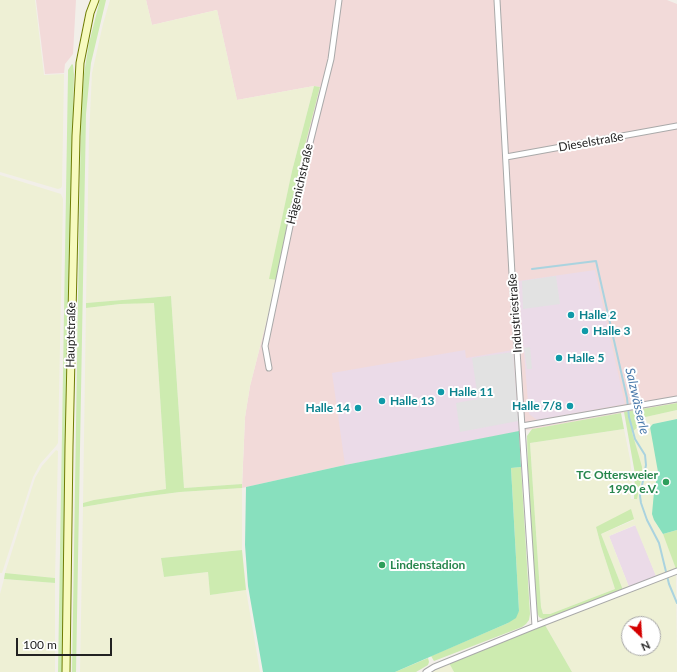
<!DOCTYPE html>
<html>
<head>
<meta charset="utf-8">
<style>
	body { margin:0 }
	#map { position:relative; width:677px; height:672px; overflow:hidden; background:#f2efe9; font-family:Lato,sans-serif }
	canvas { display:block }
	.north { position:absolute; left:621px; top:616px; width:40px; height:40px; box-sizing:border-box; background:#fff; border:1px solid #a7a7a7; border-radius:50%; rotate:155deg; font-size:11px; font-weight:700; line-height:16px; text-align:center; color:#222 }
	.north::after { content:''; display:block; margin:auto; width:14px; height:18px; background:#d40000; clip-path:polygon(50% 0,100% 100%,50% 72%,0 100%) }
	.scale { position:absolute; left:16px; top:638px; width:96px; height:18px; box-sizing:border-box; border:2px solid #222; border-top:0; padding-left:5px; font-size:12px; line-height:14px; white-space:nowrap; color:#222; -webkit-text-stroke:3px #fff; paint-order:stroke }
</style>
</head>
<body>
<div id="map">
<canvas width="677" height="672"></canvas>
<div class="north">N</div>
<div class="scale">100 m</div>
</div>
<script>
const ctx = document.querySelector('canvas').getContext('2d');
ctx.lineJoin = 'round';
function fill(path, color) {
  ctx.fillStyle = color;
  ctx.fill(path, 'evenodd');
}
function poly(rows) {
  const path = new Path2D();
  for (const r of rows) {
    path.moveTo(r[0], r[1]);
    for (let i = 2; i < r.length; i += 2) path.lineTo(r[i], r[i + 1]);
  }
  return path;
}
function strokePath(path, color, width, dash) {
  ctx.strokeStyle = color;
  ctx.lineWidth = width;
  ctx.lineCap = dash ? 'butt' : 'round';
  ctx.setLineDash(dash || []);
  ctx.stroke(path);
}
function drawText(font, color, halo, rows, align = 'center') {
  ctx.font = font + ' Lato,sans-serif';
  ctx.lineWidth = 4;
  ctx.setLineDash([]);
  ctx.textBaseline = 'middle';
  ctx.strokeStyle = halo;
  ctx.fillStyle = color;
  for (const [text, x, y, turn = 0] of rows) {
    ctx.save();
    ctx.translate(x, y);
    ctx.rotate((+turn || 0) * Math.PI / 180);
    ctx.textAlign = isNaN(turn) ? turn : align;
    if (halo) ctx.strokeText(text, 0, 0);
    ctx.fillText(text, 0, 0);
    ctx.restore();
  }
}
const commercial = poly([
	[36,0,76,0,73,54,65,64,64,73,45,74],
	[146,0,667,0,677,4,677,403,538,428,345,465,242,488,245,417,250,386,277,280,285,236,300,165,320,87,314,86,237,100,217,10,152,25]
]);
const industrial = poly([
	[595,270,625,404,537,420,529,414,518,281],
	[465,350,466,358,513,350,519,431,345,465,332,373],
	[636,525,656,576,629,587,609,536]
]);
const farmland = poly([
	[0,0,35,0,44,75,64,74,62,186,61,188,58,189,0,172],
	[110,0,146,0,152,25,217,10,237,100,314,86,292,171,270,279,277,280,250,386,245,417,242,484,184,488,171,296,86,303,89,136,92,73,103,24],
	[0,175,61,194,63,199,58,443,56,446,40,464,33,477,2,573,0,573],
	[154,302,166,489,131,494,83,503,86,308,120,304],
	[677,410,677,419,653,424,658,472,654,492,654,520,663,534,669,547,676,569,656,576,635,525,609,536,629,587,623,590,601,534,634,520,596,527,601,546,615,589,550,614,543,614,541,607,530,443,624,429,630,459,632,476,631,499,637,499,636,448,632,432,638,427,640,418],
	[56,450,58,451,55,578,5,573,35,478,42,466],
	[242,488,242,550,161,558,164,577,208,572,210,595,246,590,260,672,80,672,83,507,141,497,180,492],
	[676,574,677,672,572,672,545,625],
	[629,624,653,624,653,648,629,648],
	[4,579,55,583,55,672,0,672,0,594],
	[449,663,454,672,430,672]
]);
const grass = poly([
	[100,0,106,0,91,63,86,114,76,672,72,672,81,115,84,74,89,43],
	[72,64,73,65,74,74,66,442,63,672,58,672,68,74,68,70],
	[314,86,320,87,300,165,285,236,277,280,269,279,292,171],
	[171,296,184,488,242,484,242,488,180,492,141,497,83,507,83,503,94,500,166,489,154,303,120,304,86,308,86,303],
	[677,403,677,410,641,418,638,427,632,432,642,467,642,475,637,499,634,499,635,474,624,412],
	[621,413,624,429,530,443,541,607,543,614,550,614,615,589,601,546,596,527,631,509,634,519,601,534,623,590,555,616,543,619,539,617,536,610,528,471,527,436,532,429,538,428],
	[521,467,530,614,529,620,526,624,522,627,434,661,431,656,508,623,519,611,511,468],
	[677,530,677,569,676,569,663,534],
	[242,550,246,590,210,595,208,572,164,577,161,558],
	[5,573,55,578,55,583,4,579],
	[545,625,572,672,454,672,449,663],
	[428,658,429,662,428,665,416,672,395,672]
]);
const pitch = poly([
	[677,419,677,530,663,534,654,520,652,514,654,492,658,472,650,427,653,424],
	[519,431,521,467,511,468,519,611,516,618,508,623,395,672,263,672,248,586,245,545,246,487,345,465]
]);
const parking = poly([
	[556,276,560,304,523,309,522,281],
	[530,347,532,369,527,369,524,348],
	[513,352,518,421,460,432,456,403,478,399,472,358]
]);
const stream = poly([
	[532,269,596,261,627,398,629,417,635,439,645,455,646,465,640,496,641,503,647,520,659,543,669,584,677,603]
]);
const street = poly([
	[497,0,512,274,535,626],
	[506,157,677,126],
	[269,368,265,346,294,207,331,59,339,0],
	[522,426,677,399],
	[426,672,434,667,535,626,677,571]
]);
const secondary = poly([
	[66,672,69,446,76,136,80,63,90,13,95,0]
]);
const markers = [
	[571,315,4,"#0f9aa8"],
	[585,331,4,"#0f9aa8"],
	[559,358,4,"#0f9aa8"],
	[441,392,4,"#0f9aa8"],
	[382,401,4,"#0f9aa8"],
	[570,406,4,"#0f9aa8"],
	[358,408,4,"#0f9aa8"],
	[666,482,4,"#2e9e5b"],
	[382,565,4,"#2e9e5b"]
];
const streetNames = [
	["Dieselstraße",591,142,-10],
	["Hägenichstraße",300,184,-77],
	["Industriestraße",515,313,-94],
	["Hauptstraße",71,335,-89]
];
const cultureNames = [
	["Halle 2",579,315],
	["Halle 3",593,331],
	["Halle 5",567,358],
	["Halle 11",449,392],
	["Halle 13",390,401],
	["Halle 7/8",562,406,"right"],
	["Halle 14",350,408,"right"]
];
const leisureNames = [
	["TC Ottersweier",658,475],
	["1990 e.V.",658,489],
	["Lindenstadion",390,565,"left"]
];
const waterNames = [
	["Salzwässerle",637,401,77]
];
fill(commercial, '#f2dad9');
fill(industrial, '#ebdbe8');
fill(farmland, '#eef0d5');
fill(grass, '#cdebb0');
fill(pitch, '#88e0be');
fill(parking, '#e2e2e2');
strokePath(stream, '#aad3df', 2);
strokePath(street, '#a9a9a9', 7);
strokePath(secondary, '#707d05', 9);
strokePath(street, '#fff', 5);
strokePath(secondary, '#f7fabf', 7);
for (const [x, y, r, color] of markers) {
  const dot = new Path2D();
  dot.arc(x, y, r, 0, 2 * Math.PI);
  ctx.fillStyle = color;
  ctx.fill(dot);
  strokePath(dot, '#fff', 1.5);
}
drawText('12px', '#222', '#fff', streetNames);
drawText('bold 12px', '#0d838f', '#fff', cultureNames, 'left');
drawText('bold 12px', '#27864d', '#fff', leisureNames, 'right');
drawText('italic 13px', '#4a7aab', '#fff', waterNames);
</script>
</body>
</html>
